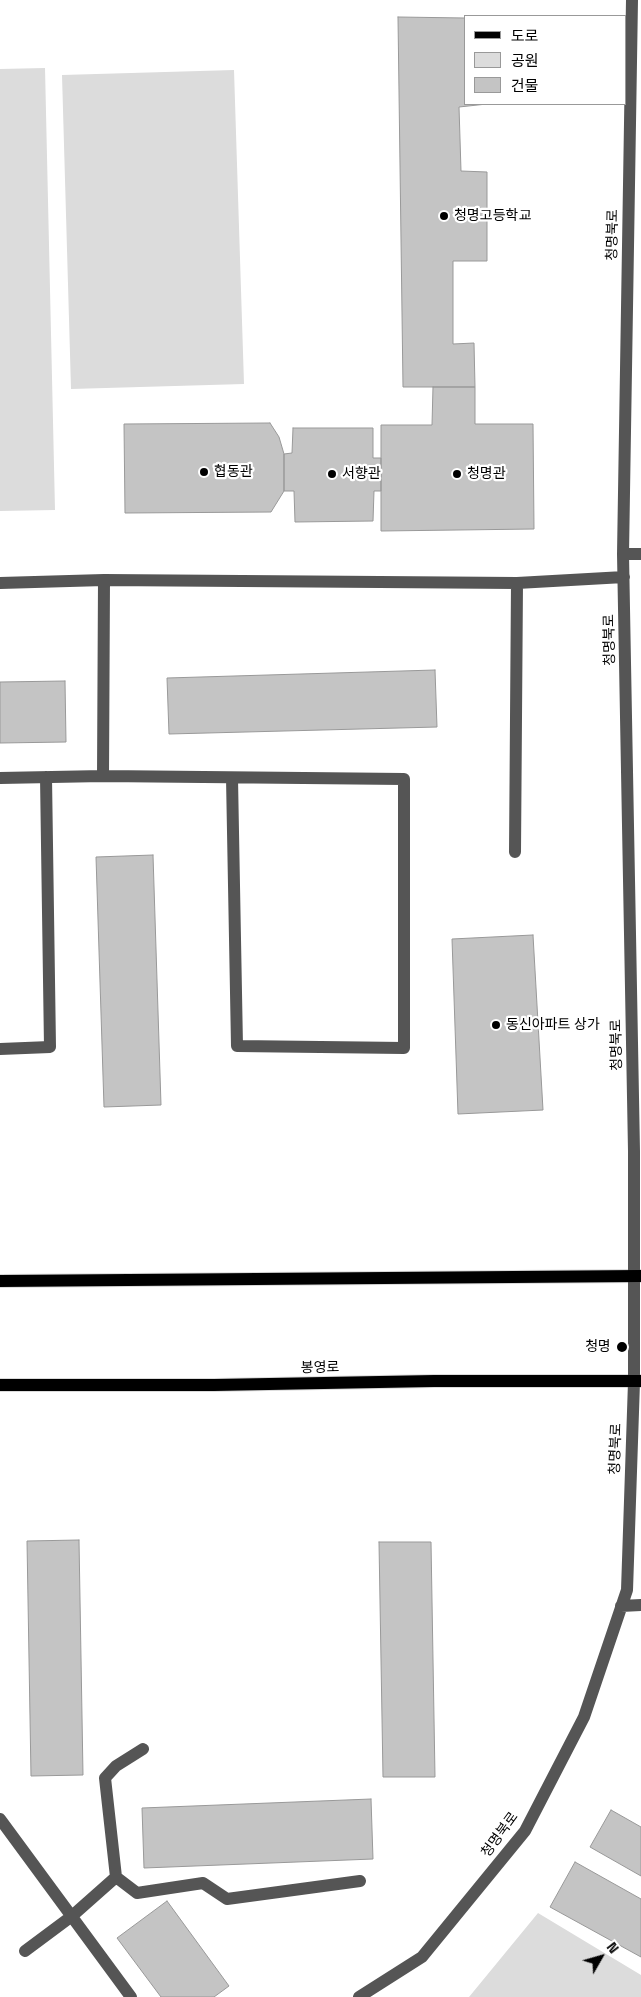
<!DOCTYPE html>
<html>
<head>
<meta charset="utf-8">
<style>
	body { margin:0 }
	#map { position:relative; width:641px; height:1997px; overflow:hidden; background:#fff; font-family:"Space Grotesk","Noto Sans KR",sans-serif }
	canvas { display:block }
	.legend { position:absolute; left:464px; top:15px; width:162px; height:90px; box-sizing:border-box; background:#fff; border:1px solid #999; margin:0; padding:6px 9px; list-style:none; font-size:15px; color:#000 }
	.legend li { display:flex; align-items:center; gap:10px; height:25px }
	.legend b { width:25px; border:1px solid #999 }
	.north { position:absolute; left:576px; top:1932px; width:50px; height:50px; -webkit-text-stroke:4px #fff; paint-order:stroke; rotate:52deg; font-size:14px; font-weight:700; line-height:20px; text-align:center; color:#000 }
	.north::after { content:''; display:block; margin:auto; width:18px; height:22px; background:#000; clip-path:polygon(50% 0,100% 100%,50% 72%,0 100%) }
</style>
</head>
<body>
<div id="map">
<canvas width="641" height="1997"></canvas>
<ul class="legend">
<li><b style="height:6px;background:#000"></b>도로</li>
<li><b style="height:14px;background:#dcdcdc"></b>공원</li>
<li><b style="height:14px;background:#c4c4c4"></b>건물</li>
</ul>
<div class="north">N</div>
</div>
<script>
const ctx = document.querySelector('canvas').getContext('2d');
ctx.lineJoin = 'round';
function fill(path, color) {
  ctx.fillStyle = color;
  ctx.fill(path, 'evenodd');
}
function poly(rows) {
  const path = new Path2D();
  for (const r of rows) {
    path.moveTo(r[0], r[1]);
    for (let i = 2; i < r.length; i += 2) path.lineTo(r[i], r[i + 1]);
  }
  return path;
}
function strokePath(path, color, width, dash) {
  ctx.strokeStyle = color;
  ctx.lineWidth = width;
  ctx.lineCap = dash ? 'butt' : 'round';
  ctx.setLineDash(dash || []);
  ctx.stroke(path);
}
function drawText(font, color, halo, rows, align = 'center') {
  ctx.font = font + ' "Space Grotesk","Noto Sans KR",sans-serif';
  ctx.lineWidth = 4.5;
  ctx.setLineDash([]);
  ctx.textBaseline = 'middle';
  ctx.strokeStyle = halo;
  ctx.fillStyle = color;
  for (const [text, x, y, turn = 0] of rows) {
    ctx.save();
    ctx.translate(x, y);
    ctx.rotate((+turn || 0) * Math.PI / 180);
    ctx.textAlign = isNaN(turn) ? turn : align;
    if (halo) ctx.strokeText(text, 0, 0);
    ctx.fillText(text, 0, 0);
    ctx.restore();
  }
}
const green = poly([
	[45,68,55,510,0,511,0,69],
	[234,70,244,384,71,389,62,75],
	[538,1913,641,1975,641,1997,469,1997]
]);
const building = poly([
	[398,17,465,18,465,104,487,104,459,107,461,171,487,172,487,261,453,261,453,344,474,343,475,387,403,387,398,17],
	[433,387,475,387,475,424,533,424,534,529,381,531,381,425,432,425,433,387],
	[270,423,279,437,284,454,284,491,271,512,125,513,124,424,270,423],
	[293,428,373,428,373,458,381,458,381,491,374,491,373,521,295,522,294,491,284,491,284,454,292,453,293,428],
	[435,670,437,727,169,734,167,678,435,670],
	[65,681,66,742,0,743,0,682,65,681],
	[153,855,161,1105,104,1107,96,857,153,855],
	[533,935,543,1110,458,1114,452,939,533,935],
	[79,1540,83,1775,31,1776,27,1541,79,1540],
	[379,1542,431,1542,435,1777,383,1777,379,1542],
	[371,1799,373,1859,144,1868,142,1808,371,1799],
	[611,1810,641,1827,641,1876,590,1847,611,1810],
	[575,1862,641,1899,641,1957,550,1907,575,1862],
	[167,1901,229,1986,214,1997,161,1997,117,1938,167,1901]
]);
const minor = poly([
	[623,554,641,554],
	[0,583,104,580,517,583,624,577],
	[103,776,104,580],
	[0,778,103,776,404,779,404,1048,237,1046,232,778],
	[515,852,517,583],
	[0,1049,50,1047,46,777],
	[621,1606,641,1605],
	[0,1819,131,1997],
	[116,1877,137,1893,203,1883,227,1899,360,1881],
	[25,1951,72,1916,116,1877,105,1778,116,1766,143,1749],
	[359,1997,422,1957,525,1831,584,1717,627,1590,634,1382,634,1151,623,554,632,0]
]);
const major = poly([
	[0,1281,641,1276],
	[0,1385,214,1385,434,1381,641,1381]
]);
const markers = [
	[444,216,5,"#000"],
	[204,472,5,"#000"],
	[332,474,5,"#000"],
	[457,474,5,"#000"],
	[496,1025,5,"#000"],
	[622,1347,6,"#000"]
];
const poiNames = [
	["청명고등학교",454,216],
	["협동관",214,472],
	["서향관",342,474],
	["청명관",467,474],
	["동신아파트 상가",506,1025],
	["청명",611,1347,"right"]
];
const streetNames = [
	["청명북로",613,235,-89],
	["청명북로",610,640,-91],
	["청명북로",617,1045,-91],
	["봉영로",320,1368,-1],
	["청명북로",616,1449,-88],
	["청명북로",500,1835,-54]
];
fill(green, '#dcdcdc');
fill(building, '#c4c4c4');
strokePath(building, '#999', 1);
strokePath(major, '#dbdbdb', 14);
strokePath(minor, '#555', 12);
strokePath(major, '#000', 12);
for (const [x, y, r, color] of markers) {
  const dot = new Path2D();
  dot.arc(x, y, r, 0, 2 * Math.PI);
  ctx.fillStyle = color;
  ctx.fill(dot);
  strokePath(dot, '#fff', 2);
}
drawText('14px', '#000', '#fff', poiNames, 'left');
drawText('14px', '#000', '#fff', streetNames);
</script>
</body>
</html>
